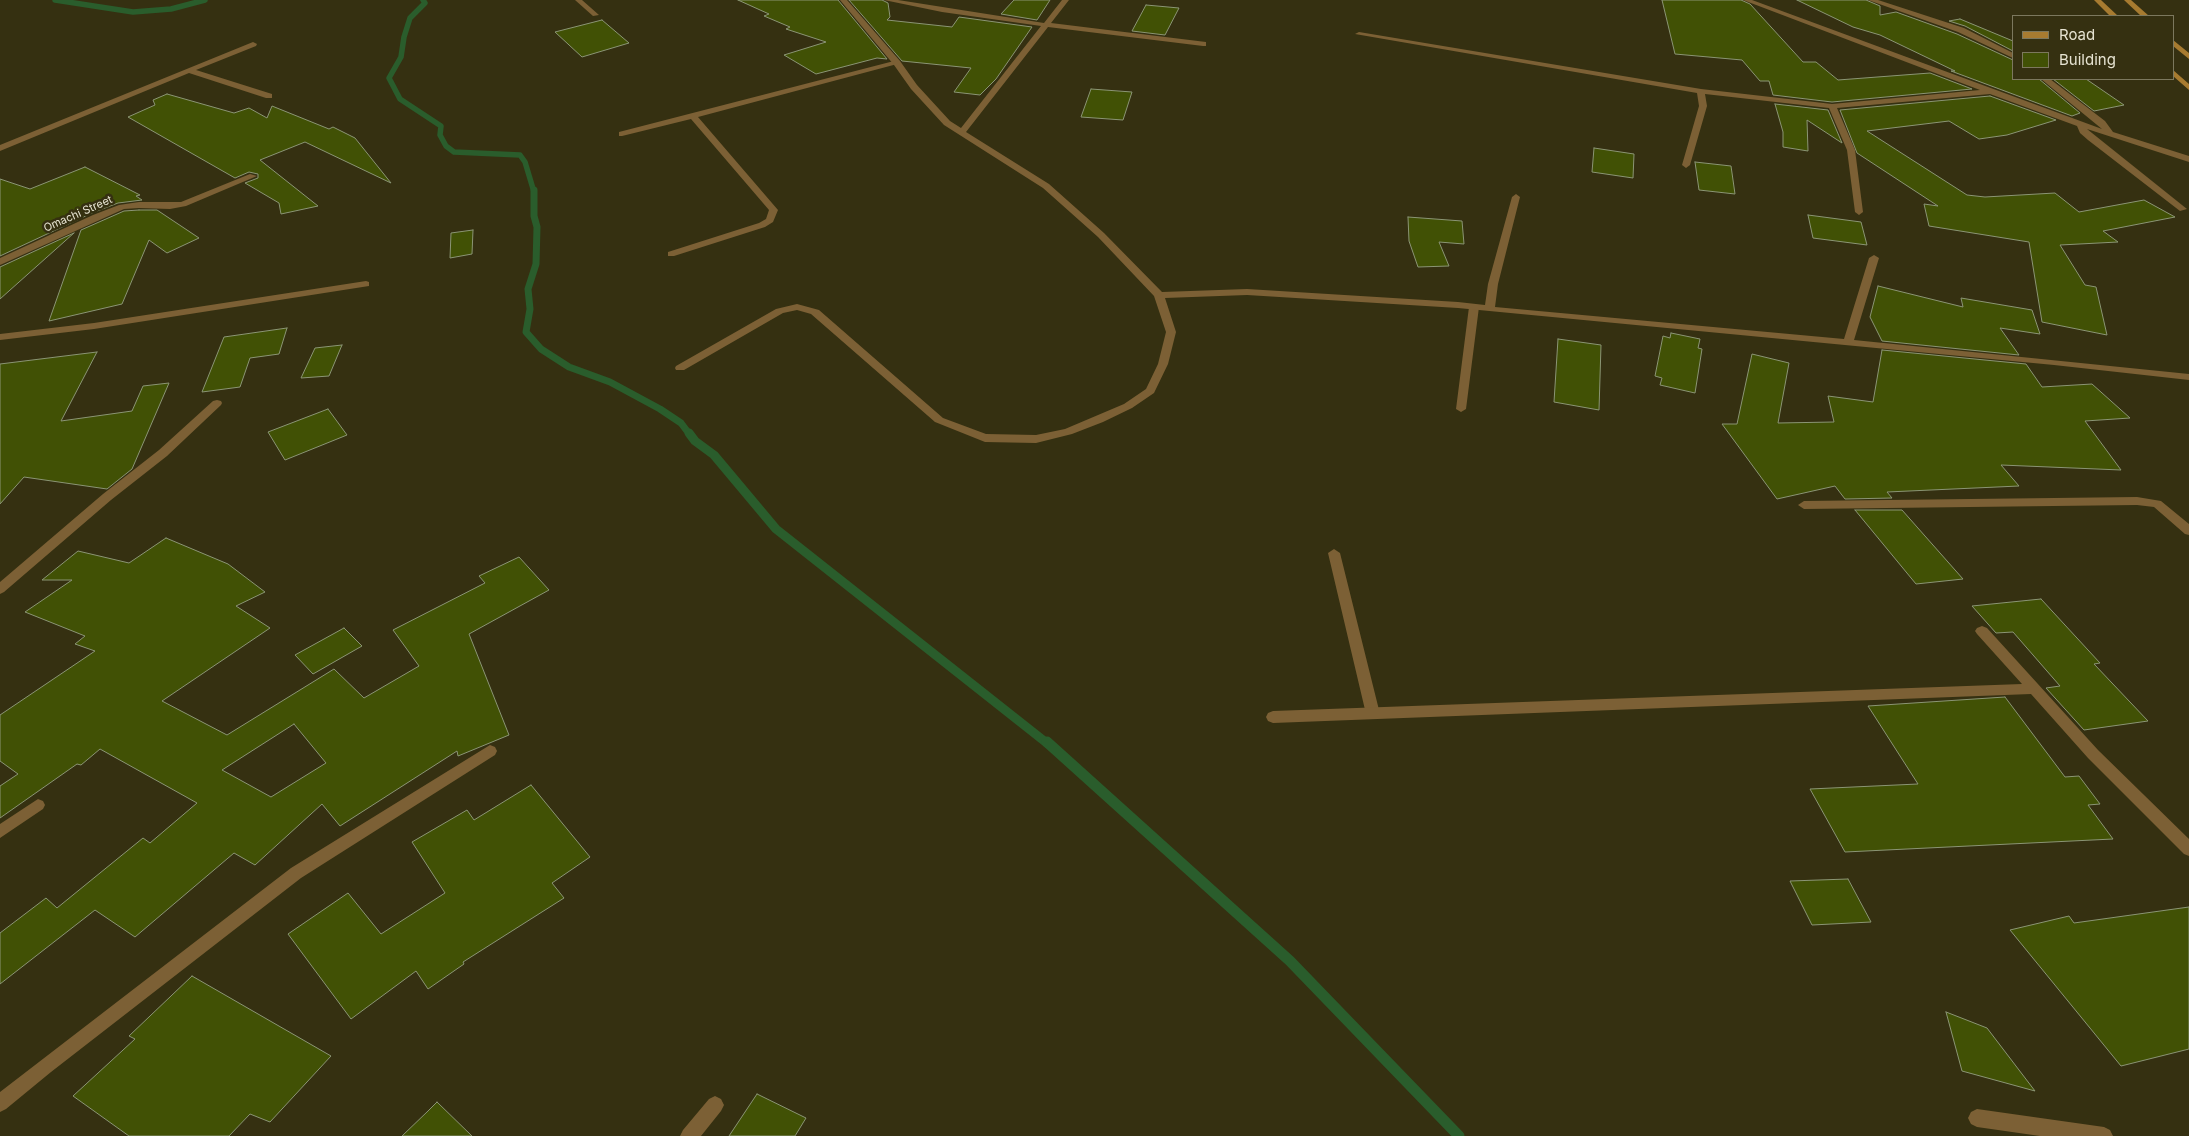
<!DOCTYPE html>
<html>
<head>
<meta charset="utf-8">
<style>
	body { margin:0 }
	#map { position:relative; width:2189px; height:1136px; overflow:hidden; background:#353011; font-family:Inter,sans-serif }
	canvas { display:block }
	.legend { position:absolute; left:2012px; top:15px; width:162px; height:65px; box-sizing:border-box; background:#353011; border:1px solid #7c785e; margin:0; padding:6px 9px; list-style:none; font-size:15px; color:#e6e3d1 }
	.legend li { display:flex; align-items:center; gap:10px; height:25px }
	.legend b { width:25px; border:1px solid #7c785e }
</style>
</head>
<body>
<div id="map">
<canvas width="2189" height="1136"></canvas>
<ul class="legend">
<li><b style="height:6px;background:#a77b30"></b>Road</li>
<li><b style="height:14px;background:#415105"></b>Building</li>
</ul>
</div>
<script>
const ctx = document.querySelector('canvas').getContext('2d');
ctx.lineJoin = 'round';
function poly(rows) {
  const path = new Path2D();
  for (const r of rows) {
    path.moveTo(r[0], r[1]);
    for (let i = 2; i < r.length; i += 2) path.lineTo(r[i], r[i + 1]);
  }
  return path;
}
function strokePath(path, color, width, dash) {
  ctx.strokeStyle = color;
  ctx.lineWidth = width;
  ctx.lineCap = dash ? 'butt' : 'round';
  ctx.setLineDash(dash || []);
  ctx.stroke(path);
}
function fill(path, color) {
  ctx.fillStyle = color;
  ctx.fill(path, 'evenodd');
}
function drawText(font, color, halo, rows, align = 'center') {
  ctx.font = font + ' Inter,sans-serif';
  ctx.lineWidth = 5;
  ctx.setLineDash([]);
  ctx.textBaseline = 'middle';
  ctx.strokeStyle = halo;
  ctx.fillStyle = color;
  for (const [text, x, y, turn = 0] of rows) {
    ctx.save();
    ctx.translate(x, y);
    ctx.rotate((+turn || 0) * Math.PI / 180);
    ctx.textAlign = isNaN(turn) ? turn : align;
    if (halo) ctx.strokeText(text, 0, 0);
    ctx.fillText(text, 0, 0);
    ctx.restore();
  }
}
const streamFar3 = poly([
	[55,0,133,12,171,9,205,0],
	[423,0,425,3,410,18,404,37,401,57,389,78,400,99,441,126,440,135,446,146,454,152,520,155,525,162,534,192]
]);
const streamFar2 = poly([
	[534,190,534,216,537,227,536,264,528,289,530,309,526,332,541,349,569,367,610,382,660,409,681,423,690,435]
]);
const streamFar1 = poly([
	[689,433,695,441,714,455,776,529,1048,744]
]);
const stream = poly([
	[1047,742,1290,961,1459,1136]
]);
const building = poly([
	[738,0,838,0,887,59,877,58,816,74,784,55,826,42,786,29,790,27,764,16,769,14,738,0],
	[849,0,882,0,888,3,890,17,887,20,952,27,959,17,1032,27,996,79,980,95,954,92,971,68,902,61,849,0],
	[1014,0,1050,0,1037,20,1001,14,1014,0],
	[1662,0,1741,0,1750,4,1803,62,1816,62,1838,80,1930,73,1972,89,1832,102,1773,95,1769,81,1760,81,1742,60,1675,54,1662,0],
	[1797,0,1866,0,1880,6,1880,15,1896,12,1957,34,2013,60,2013,79,2039,79,2080,113,2072,116,1951,71,1955,71,1880,35,1853,27,1797,0],
	[1146,5,1179,8,1165,35,1132,31,1146,5],
	[1960,19,2013,41,2013,51,1965,26,1949,21,1960,19],
	[602,20,629,43,582,57,555,32,602,20],
	[2053,79,2086,79,2124,105,2094,111,2053,79],
	[1091,89,1132,92,1123,120,1081,117,1091,89],
	[167,94,234,113,249,108,267,118,272,106,329,129,333,127,355,138,391,183,305,142,260,160,318,206,281,214,279,203,245,183,258,178,258,174,249,172,235,178,128,117,155,105,153,100,167,94],
	[1990,96,2056,120,2007,135,1979,139,1949,121,1867,131,1967,195,1985,197,2055,193,2079,212,2144,200,2175,217,2103,231,2118,242,2060,245,2085,285,2096,287,2107,335,2042,322,2029,242,1929,226,1924,204,1938,206,1857,153,1840,110,1990,96],
	[1775,104,1828,110,1842,143,1807,120,1808,151,1783,147,1783,132,1775,104],
	[1594,148,1634,154,1633,178,1592,172,1594,148],
	[1695,162,1731,166,1735,194,1699,190,1695,162],
	[85,167,140,195,136,196,142,200,118,203,92,213,0,256,0,179,30,189,85,167],
	[139,210,157,210,199,238,167,253,149,240,122,304,49,321,81,230,124,211,139,210],
	[1808,215,1861,222,1867,245,1813,238,1808,215],
	[1408,217,1462,221,1464,244,1439,242,1449,266,1418,267,1409,241,1408,217],
	[473,230,472,254,450,258,451,233,473,230],
	[74,233,0,299,0,267,74,233],
	[1878,286,1963,307,1961,298,2032,310,2040,334,2000,328,2019,355,1882,341,1870,317,1878,286],
	[287,328,279,354,250,358,240,387,202,392,224,337,287,328],
	[1671,333,1700,339,1698,348,1702,349,1695,393,1660,385,1662,378,1655,376,1663,336,1670,338,1671,333],
	[1558,339,1601,345,1599,410,1554,402,1558,339],
	[342,345,329,376,301,378,315,348,342,345],
	[1882,350,2026,364,2042,387,2092,384,2130,418,2085,421,2121,470,2001,465,2019,486,1887,492,1892,498,1845,499,1835,486,1777,499,1722,424,1737,424,1752,354,1789,363,1778,423,1834,422,1828,396,1873,402,1882,350],
	[97,352,61,421,132,411,143,386,169,383,132,469,107,489,24,477,0,504,0,364,97,352],
	[328,409,347,435,285,460,268,432,328,409],
	[1855,510,1902,510,1963,579,1916,584,1855,510],
	[166,538,228,564,265,592,236,606,270,628,162,701,227,735,334,669,364,698,419,666,393,630,485,583,479,576,519,557,549,590,469,634,509,735,458,756,457,751,340,826,322,804,255,865,234,853,135,937,95,910,0,984,0,933,46,898,57,908,143,838,150,843,197,803,100,749,81,765,77,764,0,818,0,786,18,774,0,761,0,715,95,651,75,644,85,636,25,612,72,580,42,580,78,551,129,563,166,538],
	[294,724,326,763,271,797,222,770,294,724],
	[2041,599,2100,663,2094,664,2148,721,2084,730,2046,688,2060,686,2013,632,1996,633,1972,606,2041,599],
	[344,628,362,646,313,674,295,655,344,628],
	[2005,697,2065,777,2079,776,2100,804,2088,805,2113,839,1845,852,1810,789,1918,784,1868,706,2005,697],
	[531,785,590,857,552,883,564,898,463,962,464,964,428,989,416,971,351,1019,288,934,348,893,381,934,445,893,412,842,467,810,474,820,531,785],
	[1848,879,1871,922,1812,925,1790,881,1848,879],
	[2189,907,2189,1049,2121,1066,2010,930,2069,916,2074,923,2189,907],
	[192,976,331,1056,270,1122,250,1114,229,1136,129,1136,73,1096,135,1039,129,1036,192,976],
	[1946,1012,1987,1028,2035,1091,1962,1071,1946,1012],
	[757,1094,806,1118,795,1136,729,1136,757,1094],
	[437,1102,472,1136,402,1136,428,1111,437,1102]
]);
const service = poly([
	[894,61,901,63,698,117,778,210,773,222,765,227,674,256,668,256,668,252,759,223,766,219,769,210,691,119,622,136,619,136,619,132,894,61],
	[1474,304,1479,307,1466,409,1461,412,1456,409,1469,307,1474,304],
	[1334,549,1340,553,1380,714,1378,718,1373,719,1368,718,1366,714,1328,553,1334,549]
]);
const minor = poly([
	[575,0,582,0,599,15,593,16,575,0],
	[840,0,847,0,900,61,917,85,950,121,961,128,1041,26,942,12,884,0,898,0,1044,23,1062,0,1069,0,1051,23,1206,42,1206,46,1203,46,1048,27,966,132,1049,184,1104,233,1162,292,1247,289,1458,302,1485,305,1488,284,1512,197,1516,194,1520,197,1498,284,1495,307,1844,339,1869,258,1874,255,1879,258,1854,340,2189,374,2189,380,2054,365,1458,308,1247,295,1165,298,1176,332,1168,364,1154,393,1132,408,1103,422,1072,434,1036,443,985,442,935,422,811,314,797,310,783,313,684,370,676,370,675,368,676,366,776,309,797,304,819,310,943,418,986,434,1036,435,1065,429,1124,404,1146,389,1158,364,1166,332,1154,296,1098,237,1043,188,944,125,911,89,894,65,840,0],
	[1743,0,1752,0,2102,129,2041,79,2050,79,2105,121,2113,132,2189,156,2189,162,2087,129,2187,209,2180,211,2088,140,2080,133,2077,126,1990,94,1837,108,1855,150,1863,212,1859,215,1855,212,1847,150,1829,108,1705,94,1707,106,1690,165,1686,168,1682,165,1699,106,1697,93,1355,34,1359,32,1701,89,1832,104,1980,90,1743,0],
	[1868,0,1878,0,1964,28,2013,53,2013,58,1958,32,1868,0],
	[253,42,257,44,256,46,196,70,272,94,272,98,266,98,189,73,0,151,0,145,253,42],
	[250,174,257,176,186,206,170,209,139,208,124,209,0,265,0,258,93,215,119,205,139,202,181,202,250,174],
	[366,281,369,282,369,286,94,329,0,340,0,334,94,323,366,281],
	[217,400,221,401,222,403,221,405,167,456,111,500,4,592,0,594,0,582,103,494,159,450,213,401,217,400],
	[2137,497,2161,501,2189,524,2189,535,2185,534,2154,507,2137,505,1804,509,1798,505,1804,501,2137,497],
	[1982,626,1987,628,2098,750,2189,839,2189,856,2184,854,2088,758,2031,694,1273,723,1268,721,1266,717,1268,713,1273,711,2022,684,1977,634,1975,631,1977,628,1982,626],
	[490,745,495,747,497,751,495,755,301,878,51,1072,6,1109,0,1112,0,1092,291,868,490,745],
	[38,799,43,801,45,805,43,809,0,838,0,824,38,799],
	[715,1096,721,1099,724,1105,721,1111,701,1136,680,1136,683,1130,709,1099,715,1096],
	[1977,1109,2104,1127,2110,1130,2113,1136,2040,1136,1977,1127,1971,1124,1968,1118,1971,1112,1977,1109]
]);
const secondary = poly([
	[2094,0,2101,0,2118,16,2110,16,2094,0],
	[2124,0,2131,0,2149,16,2141,16,2124,0],
	[2173,40,2189,53,2189,59,2173,46,2173,40],
	[2173,70,2189,84,2189,90,2173,76,2173,70]
]);
const farStreetnames = [
	["Omachi Street",78,214,-24]
];
strokePath(streamFar3, '#2a5d2c', 5.5);
strokePath(streamFar2, '#2a5d2c', 7);
strokePath(streamFar1, '#2a5d2c', 9);
strokePath(stream, '#2a5d2c', 11);
fill(building, '#415105');
strokePath(building, '#8b9575', 1);
fill(service, '#7c6035');
fill(minor, '#7c6035');
fill(secondary, '#a77b30');
drawText('11px', '#e6e3d1', '#353011', farStreetnames);
</script>
</body>
</html>
